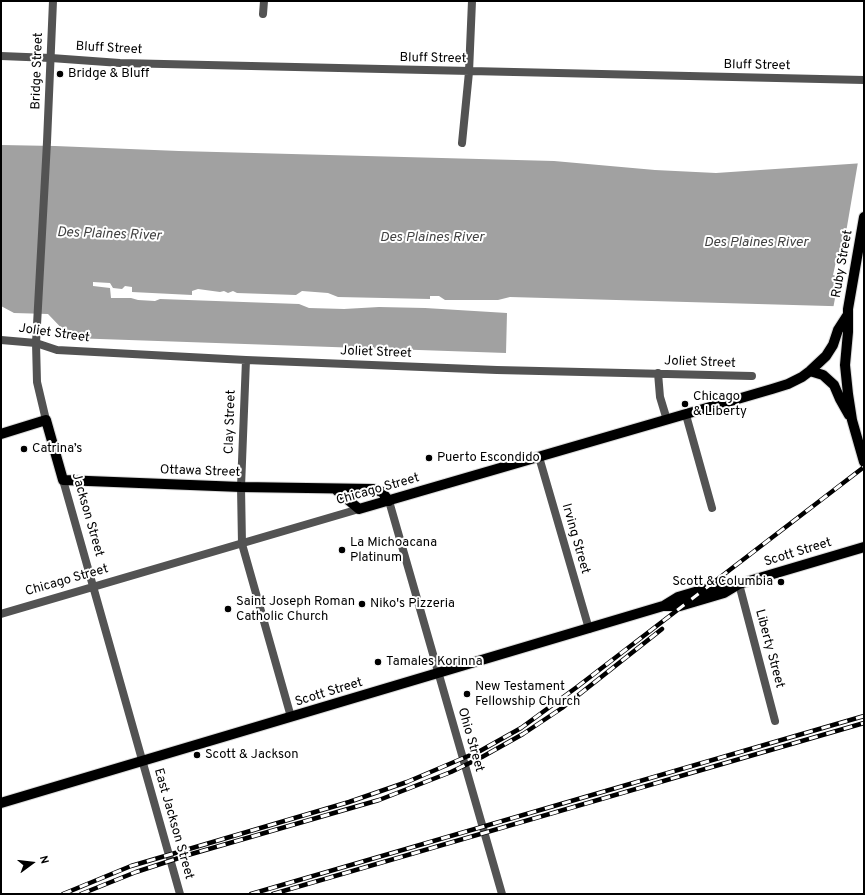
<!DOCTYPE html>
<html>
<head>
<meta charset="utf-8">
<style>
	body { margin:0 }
	#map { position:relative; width:865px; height:895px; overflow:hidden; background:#fff; font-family:Overpass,sans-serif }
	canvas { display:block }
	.frame { position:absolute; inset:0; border:2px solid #000; pointer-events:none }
	.north { position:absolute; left:12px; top:843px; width:40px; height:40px; -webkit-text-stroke:3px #fff; paint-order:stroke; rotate:75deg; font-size:11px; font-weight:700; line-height:16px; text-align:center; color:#000 }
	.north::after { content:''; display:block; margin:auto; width:14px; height:18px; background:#000; clip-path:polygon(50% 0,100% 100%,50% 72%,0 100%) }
</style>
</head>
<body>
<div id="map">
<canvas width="865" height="895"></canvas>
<div class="frame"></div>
<div class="north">N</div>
</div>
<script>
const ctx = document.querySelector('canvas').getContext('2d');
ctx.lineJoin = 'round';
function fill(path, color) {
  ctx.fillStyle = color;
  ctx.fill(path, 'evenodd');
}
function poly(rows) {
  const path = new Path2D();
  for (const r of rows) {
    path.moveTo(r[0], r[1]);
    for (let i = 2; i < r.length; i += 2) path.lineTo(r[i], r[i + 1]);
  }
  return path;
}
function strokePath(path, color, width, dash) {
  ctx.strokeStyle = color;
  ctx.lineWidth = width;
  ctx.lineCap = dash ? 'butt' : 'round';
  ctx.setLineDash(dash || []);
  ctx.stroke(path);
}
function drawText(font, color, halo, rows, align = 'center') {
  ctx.font = font + ' Overpass,sans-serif';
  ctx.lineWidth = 4;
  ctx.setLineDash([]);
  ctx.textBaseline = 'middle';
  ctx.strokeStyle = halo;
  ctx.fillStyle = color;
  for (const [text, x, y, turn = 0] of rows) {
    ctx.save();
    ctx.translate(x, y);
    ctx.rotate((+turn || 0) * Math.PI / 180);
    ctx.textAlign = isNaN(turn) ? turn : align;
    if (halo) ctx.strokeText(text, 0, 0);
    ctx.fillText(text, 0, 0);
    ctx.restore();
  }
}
const water = poly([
	[1,145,55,146,179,151,554,161,655,170,716,173,864,163,864,307,510,297,498,300,445,300,439,296,430,296,430,299,338,297,328,293,302,291,296,295,237,293,233,291,228,293,224,291,220,292,198,289,192,291,192,295,132,292,132,287,125,286,122,289,113,288,110,283,93,282,93,286,110,288,111,298,131,298,138,300,155,301,160,299,299,304,309,308,344,309,379,307,425,308,507,313,506,353,71,338,48,314,14,313,1,306]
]);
const pier = poly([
	[856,161,864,161,864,302,863,309,833,309,839,277,833,275,837,257,842,256,858,162]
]);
const minor = poly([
	[263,14,264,1],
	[1,56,51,58,120,63,864,80],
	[462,143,469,72,472,1],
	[36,343,57,350,246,360,497,370,752,376],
	[246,360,241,487,242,544,291,717],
	[658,373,660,397,667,420],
	[686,415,712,508],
	[539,457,589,629],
	[739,584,775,721]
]);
const tertiary = poly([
	[1,340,36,343],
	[46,420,37,382,36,343,47,142,53,1],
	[63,480,180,894],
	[389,501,502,894],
	[1,614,359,509]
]);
const primary = poly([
	[864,217,848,309,848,332,845,365,848,394,852,420,864,462],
	[810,371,823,375,834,385,840,399,849,415],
	[1,434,46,420,63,480,241,487,373,489,382,492,389,501],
	[335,489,359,509,772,389,788,384,802,377,810,371,826,356,833,345,838,330,847,316],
	[665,605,678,597,722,584,737,584],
	[1,803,663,606,680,606,724,593,739,584,864,547]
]);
const rail = poly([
	[63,894,131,866,349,802,407,782,480,751,521,728,577,687,864,467],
	[81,894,136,872,188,855,379,800,451,772,482,757,523,734,562,708,662,629],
	[251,894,864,716],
	[273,894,864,723]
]);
const markers = [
	[60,74,4,"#000"],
	[685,404,4,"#000"],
	[24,449,4,"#000"],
	[429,458,4,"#000"],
	[342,550,4,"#000"],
	[781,582,4,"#000"],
	[362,604,4,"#000"],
	[228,609,4,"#000"],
	[378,662,4,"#000"],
	[467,694,4,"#000"],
	[197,755,4,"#000"]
];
const streetNames = [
	["Bluff Street",109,49,3],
	["Bluff Street",433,59,1],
	["Bluff Street",757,66,1],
	["Bridge Street",38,71,-88],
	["Ruby Street",843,264,-80],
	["Joliet Street",54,334,8],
	["Joliet Street",376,353,2],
	["Joliet Street",700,363,2],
	["Clay Street",231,422,-88],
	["Ottawa Street",200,472,2],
	["Chicago Street",378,490,-16],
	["Jackson Street",87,515,74],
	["Irving Street",575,539,74],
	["Scott Street",798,553,-17],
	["Chicago Street",67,581,-16],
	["Liberty Street",769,649,75],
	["Scott Street",329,693,-17],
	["Ohio Street",470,740,74],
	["East Jackson Street",173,824,74]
];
const poiNames = [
	["Bridge & Bluff",68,74],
	["Chicago",693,397],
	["& Liberty",693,412],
	["Catrina’s",32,449],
	["Puerto Escondido",437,458],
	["La Michoacana",350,543],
	["Platinum",350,558],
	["Scott & Columbia",773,582,"right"],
	["Saint Joseph Roman",236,602],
	["Catholic Church",236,617],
	["Niko's Pizzeria",370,604],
	["Tamales Korinna",386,662],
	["New Testament",475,687],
	["Fellowship Church",475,702],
	["Scott & Jackson",205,755]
];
const waterNames = [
	["Des Plaines River",109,235,2],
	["Des Plaines River",432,238],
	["Des Plaines River",756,243]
];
fill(water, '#a1a1a1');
fill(pier, '#fff');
strokePath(primary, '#dbdbdb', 12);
strokePath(minor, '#535353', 8);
strokePath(tertiary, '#535353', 8);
strokePath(primary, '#000', 10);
strokePath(rail, '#000', 4.5);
strokePath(rail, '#fff', 3, [9]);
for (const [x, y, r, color] of markers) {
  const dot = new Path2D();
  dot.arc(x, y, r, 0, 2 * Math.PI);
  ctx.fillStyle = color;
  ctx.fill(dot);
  strokePath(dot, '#fff', 1.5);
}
drawText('13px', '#000', '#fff', streetNames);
drawText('13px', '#000', '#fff', poiNames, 'left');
drawText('italic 14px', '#424242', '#fff', waterNames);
</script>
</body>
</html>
